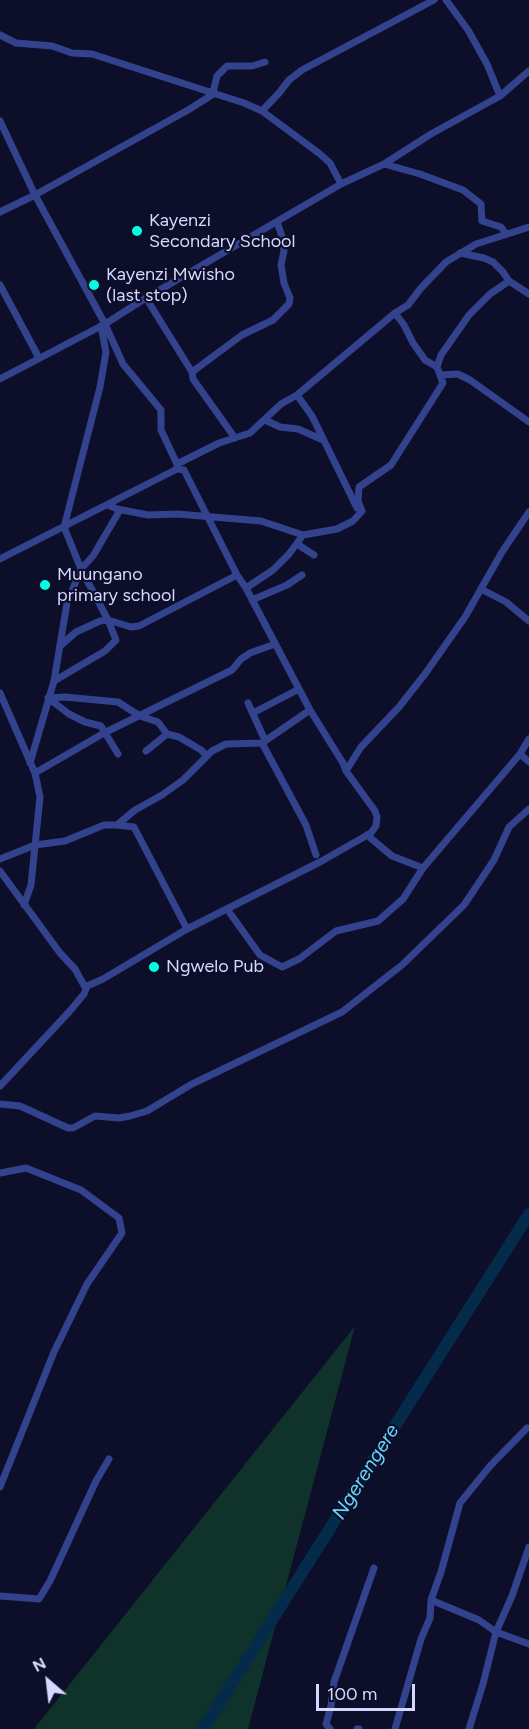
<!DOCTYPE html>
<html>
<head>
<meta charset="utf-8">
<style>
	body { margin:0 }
	#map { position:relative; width:529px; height:1729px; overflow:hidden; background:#0d0e29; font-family:Figtree,sans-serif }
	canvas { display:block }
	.north { position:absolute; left:18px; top:1651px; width:60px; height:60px; -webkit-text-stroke:4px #0d0e29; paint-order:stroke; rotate:332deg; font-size:16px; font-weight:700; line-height:24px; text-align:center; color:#d5d9ff }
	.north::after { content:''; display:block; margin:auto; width:21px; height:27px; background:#d5d9ff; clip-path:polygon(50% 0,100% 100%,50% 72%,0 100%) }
	.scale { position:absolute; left:316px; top:1684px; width:99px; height:27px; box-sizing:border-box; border:3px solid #d5d9ff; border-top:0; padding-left:8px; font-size:18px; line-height:21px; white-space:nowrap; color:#d5d9ff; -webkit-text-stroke:4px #0d0e29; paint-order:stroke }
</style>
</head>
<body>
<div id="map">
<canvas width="529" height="1729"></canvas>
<div class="north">N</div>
<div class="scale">100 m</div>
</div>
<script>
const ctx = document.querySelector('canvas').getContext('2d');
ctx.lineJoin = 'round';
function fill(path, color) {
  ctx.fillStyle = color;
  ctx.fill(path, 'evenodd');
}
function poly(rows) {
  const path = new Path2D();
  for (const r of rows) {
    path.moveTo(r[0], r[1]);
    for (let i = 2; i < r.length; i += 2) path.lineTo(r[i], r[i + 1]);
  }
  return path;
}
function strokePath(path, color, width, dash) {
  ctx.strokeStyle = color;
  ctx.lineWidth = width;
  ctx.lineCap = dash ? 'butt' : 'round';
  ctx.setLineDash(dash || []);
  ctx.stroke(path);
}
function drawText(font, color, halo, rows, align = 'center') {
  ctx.font = font + ' Figtree,sans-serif';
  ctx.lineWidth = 4.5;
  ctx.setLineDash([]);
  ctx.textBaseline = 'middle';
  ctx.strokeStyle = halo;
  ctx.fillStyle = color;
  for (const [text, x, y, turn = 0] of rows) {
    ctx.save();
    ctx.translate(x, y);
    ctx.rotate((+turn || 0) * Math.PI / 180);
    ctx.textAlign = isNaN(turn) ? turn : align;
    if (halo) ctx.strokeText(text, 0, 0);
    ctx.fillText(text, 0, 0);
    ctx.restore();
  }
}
const green = poly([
	[355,1326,248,1729,34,1729]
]);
const river = poly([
	[203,1729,529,1214]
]);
const street = poly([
	[446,0,468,30,487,64,500,96],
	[0,35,16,43,52,46,72,53,92,54,244,103,262,111,320,154,330,163,341,184],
	[262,111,279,93,289,80,302,70,434,0],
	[0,121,35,195,105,324,123,364,161,410,161,430,177,464,177,469,184,470,237,575,246,588,310,710,343,763,346,771,375,811,377,817,376,826,371,833,320,862,187,929,103,979,85,987],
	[384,164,420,174,463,190,481,204,482,221,501,227,506,234],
	[0,212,35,195,188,110,215,93,213,92,217,76,227,66,252,66,265,62],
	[460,253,484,258,493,262,503,272,509,281,529,294],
	[0,285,39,358],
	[146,298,192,372,193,379,235,438],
	[395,313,404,325,413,343,425,360,437,367],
	[192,372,242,335,273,320,289,304,290,298,284,283,281,265,284,251,283,239,277,222],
	[441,375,458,374,470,380,529,422],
	[0,379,105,324,146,298,341,184,384,164,431,134,500,96,529,71],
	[297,395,312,416,357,508],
	[265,420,280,427,298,429,323,440],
	[177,464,219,443,250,433,281,404,297,395,395,313,408,305,421,288,446,262,476,244,529,227],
	[108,505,117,509,148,515,177,514,261,521,303,535,337,529,353,521,362,511,358,501,359,487,391,465,443,383,437,367,441,355,469,315,490,294,509,281],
	[297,544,314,555],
	[0,559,177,469],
	[246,588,273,570,289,554,303,535],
	[481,589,506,602,529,621],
	[252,600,287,585,302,575],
	[60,646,76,632,100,621,108,620,131,627,139,626,237,575],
	[54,681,105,651,116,640,108,620,81,569,64,527,100,387,106,352,101,326],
	[0,693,35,773,40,797,31,885,24,905],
	[48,698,65,697,118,702,140,716,158,722,167,734,179,737,201,750,207,756],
	[48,698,69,714,85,722,101,726,118,754],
	[248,703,263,736],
	[253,713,299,689],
	[262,743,306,825,316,855],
	[146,751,167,734],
	[520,754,529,762],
	[30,763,54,681,67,603,81,569,93,556,120,510],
	[346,771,361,747,399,707,425,674,465,617,502,552,529,512],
	[35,773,104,733,232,670,241,659,250,653,275,644],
	[117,825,134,827,187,929],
	[367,835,392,856,423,868],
	[0,859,35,845,65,841,104,825,117,825,135,810,162,795,183,780,212,751,226,744,262,743,310,710],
	[0,871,60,953,75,969,86,989,84,994,69,1012,0,1086],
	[227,909,260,955,282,967,299,959,336,931,378,921,403,899,423,868,520,754,529,739],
	[0,1104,20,1106,68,1128,73,1128,95,1116,119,1118,130,1116,147,1111,192,1084,342,1012,402,965,464,905,494,860,509,827,529,809],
	[0,1173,26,1168,81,1190,119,1218,122,1233,87,1284,54,1352,0,1487],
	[0,1596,39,1599,50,1581,96,1481,109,1459],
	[431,1600,479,1620,496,1632,529,1644],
	[330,1729,326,1724,331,1706,334,1682,374,1568],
	[357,1729,359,1729],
	[395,1729,421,1639,430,1618,431,1600,441,1572,460,1503,490,1466,527,1428],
	[469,1729,483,1684,496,1632,512,1596,529,1547]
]);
const markers = [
	[137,231,6,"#01ffe3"],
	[94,285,6,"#01ffe3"],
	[45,585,6,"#01ffe3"],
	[154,967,6,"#01ffe3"]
];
const poiNames = [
	["Kayenzi",149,221],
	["Secondary School",149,242],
	["Kayenzi Mwisho",106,275],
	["(last stop)",106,296],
	["Muungano",57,575],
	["primary school",57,596],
	["Ngwelo Pub",166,967]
];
const waterNames = [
	["Ngerengere",366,1472,-58]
];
fill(green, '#0f332b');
strokePath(river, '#042c4a', 12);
strokePath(street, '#33428d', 7);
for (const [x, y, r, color] of markers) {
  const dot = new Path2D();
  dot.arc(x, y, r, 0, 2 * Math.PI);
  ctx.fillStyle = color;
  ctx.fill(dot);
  strokePath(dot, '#0d0e29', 2);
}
drawText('18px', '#d5d9ff', '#0d0e29', poiNames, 'left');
drawText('italic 20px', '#63d7ff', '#0d0e29', waterNames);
</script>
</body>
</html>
